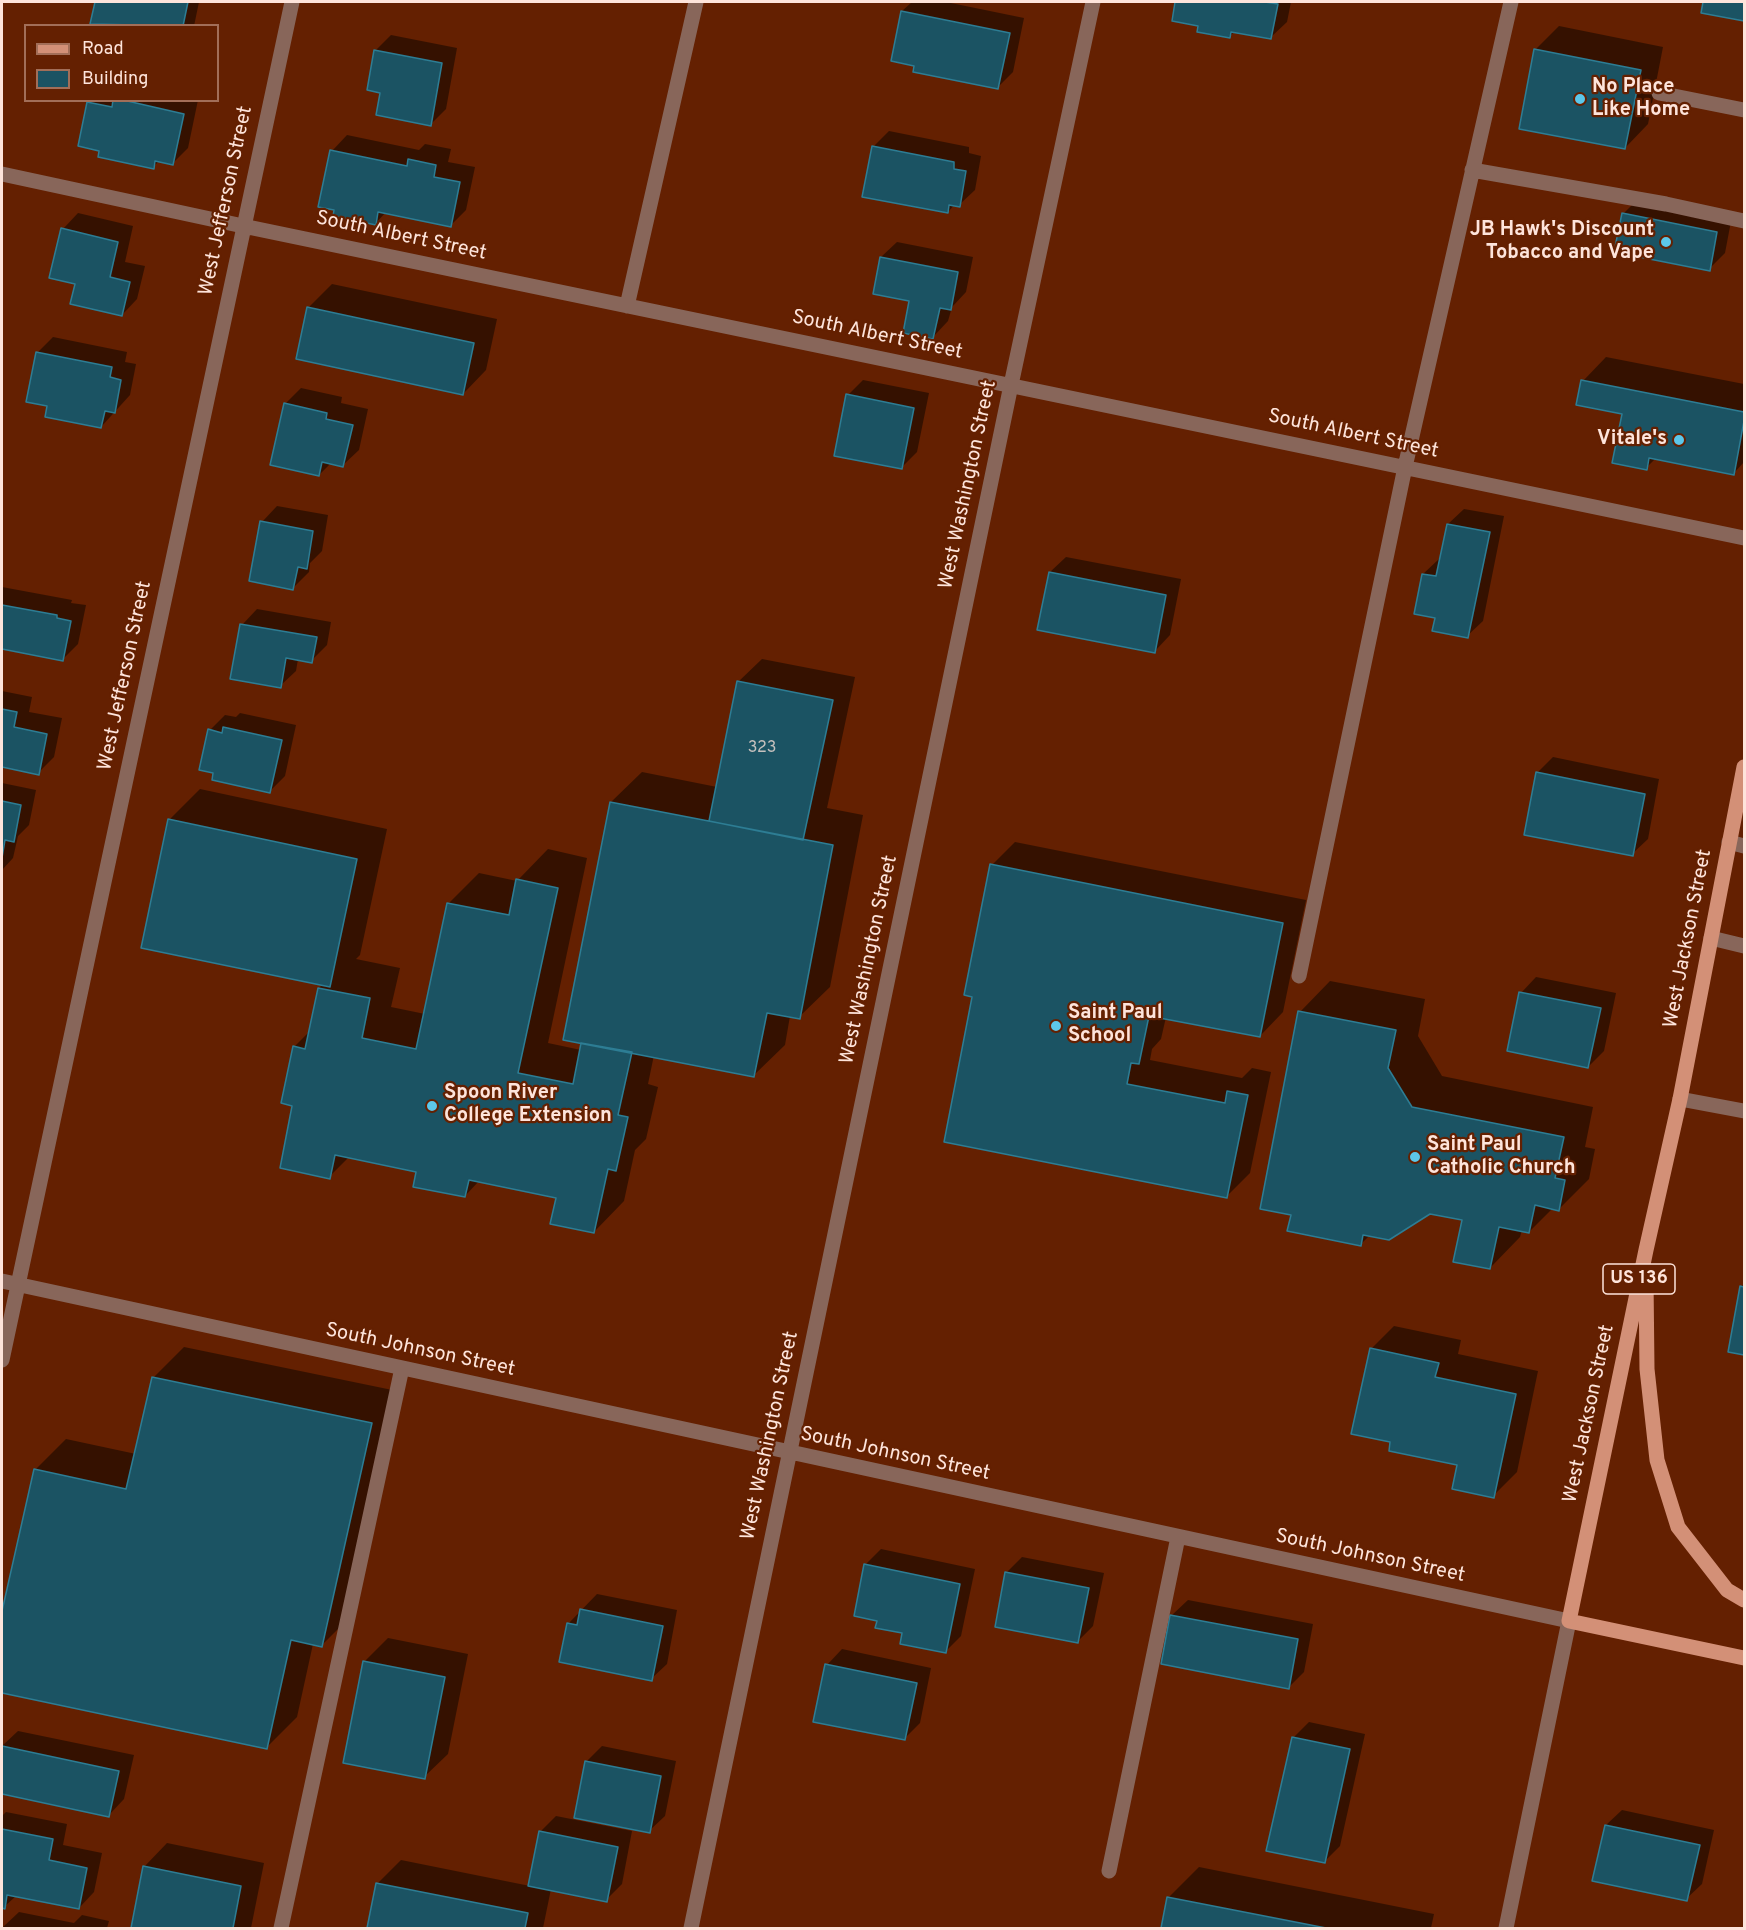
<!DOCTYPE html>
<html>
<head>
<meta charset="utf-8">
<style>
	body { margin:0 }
	#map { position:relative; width:1746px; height:1930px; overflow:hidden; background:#642001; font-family:Overpass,sans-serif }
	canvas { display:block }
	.frame { position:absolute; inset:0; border:3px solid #fee4db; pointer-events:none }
	.legend { position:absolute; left:24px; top:24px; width:195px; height:78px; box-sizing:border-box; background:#642001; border:2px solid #a26e58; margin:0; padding:8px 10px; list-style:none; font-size:18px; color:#fee4db }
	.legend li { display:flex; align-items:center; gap:12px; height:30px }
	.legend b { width:30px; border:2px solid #a26e58 }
</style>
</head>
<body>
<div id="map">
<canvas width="1746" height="1930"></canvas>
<div class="frame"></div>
<ul class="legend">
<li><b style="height:8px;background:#d39077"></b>Road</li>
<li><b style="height:16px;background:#1b5363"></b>Building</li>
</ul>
</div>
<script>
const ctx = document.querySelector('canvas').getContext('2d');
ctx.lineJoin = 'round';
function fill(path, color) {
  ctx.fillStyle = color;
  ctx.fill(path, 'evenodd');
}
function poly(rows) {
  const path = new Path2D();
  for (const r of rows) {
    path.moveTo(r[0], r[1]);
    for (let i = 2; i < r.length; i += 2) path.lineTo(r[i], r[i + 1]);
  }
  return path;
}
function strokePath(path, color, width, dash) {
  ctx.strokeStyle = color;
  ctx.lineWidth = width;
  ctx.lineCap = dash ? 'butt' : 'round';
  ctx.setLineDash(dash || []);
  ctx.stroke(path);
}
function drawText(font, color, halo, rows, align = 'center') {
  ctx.font = font + ' Overpass,sans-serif';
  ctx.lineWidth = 4.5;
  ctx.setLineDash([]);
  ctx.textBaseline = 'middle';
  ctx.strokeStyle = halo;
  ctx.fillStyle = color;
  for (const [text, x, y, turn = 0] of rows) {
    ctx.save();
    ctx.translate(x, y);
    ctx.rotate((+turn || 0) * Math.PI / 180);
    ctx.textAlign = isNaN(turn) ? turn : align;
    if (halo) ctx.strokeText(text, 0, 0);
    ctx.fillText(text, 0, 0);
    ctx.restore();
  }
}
const shadow = poly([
	[96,2,199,2,194,26,106,26,92,23],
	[912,2,946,2,1024,18,1013,72,997,88,902,11],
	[1177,2,1291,2,1287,22,1271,37,1235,31,1230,36,1200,25,1174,20],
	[1704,2,1744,2,1744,20,1702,11],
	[1559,26,1663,47,1648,124,1625,148,1535,50],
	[391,35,457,48,446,109,430,125,382,91,375,51],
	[91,100,198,100,188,148,172,164,159,161,153,167,101,149,88,103],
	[889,131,969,147,969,153,981,156,975,190,959,205,955,204,948,212,873,147],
	[347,135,419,150,425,144,451,149,448,162,475,167,466,210,451,225,386,212,375,224,332,151],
	[1639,198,1732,216,1725,253,1709,269,1623,214],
	[78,213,133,226,125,262,145,266,137,299,122,315,77,283,63,229],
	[897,242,973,257,966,292,952,307,948,321,933,337,881,257],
	[332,284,497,319,486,370,463,394,308,308],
	[53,337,127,352,125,362,136,364,130,395,101,427,38,352],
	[1606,357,1744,384,1744,462,1734,473,1656,458,1646,468,1624,412,1583,381],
	[863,380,929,393,917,452,901,468,848,395],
	[301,388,342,397,341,403,368,409,359,450,343,465,331,463,319,475,285,404],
	[277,506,328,515,322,551,310,563,309,572,293,588,262,522],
	[1464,509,1504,516,1483,621,1467,636,1437,617,1423,574,1439,559,1441,559,1448,524],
	[1066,557,1181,579,1170,635,1155,651,1050,572],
	[2,587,72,600,71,603,86,605,78,644,62,660,2,648],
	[257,609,331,622,327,645,311,661,298,659,296,671,280,686,242,625],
	[762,659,855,677,827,808,863,815,830,987,799,1017,790,1016,785,1045,754,1075,654,1055,648,1084,658,1087,646,1139,635,1150,624,1201,594,1232,558,1197,479,1181,465,1196,418,1170,350,1156,329,1177,294,1105,294,1047,310,1031,319,988,323,984,169,820,200,789,387,829,360,955,356,959,400,968,391,1007,425,1014,448,904,479,873,517,881,548,849,587,858,548,1043,581,1050,611,802,642,772,717,787,738,682],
	[2,691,32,697,29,712,62,718,54,757,38,773,2,766],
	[240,713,296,725,285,776,270,791,210,730,225,715,236,717],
	[1553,757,1659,779,1648,839,1632,854,1537,773],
	[2,783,36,790,29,825,18,836,13,858,2,870],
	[1015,842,1306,900,1283,1012,1260,1036,1166,1017,1161,1039,1152,1049,1150,1060,1242,1078,1252,1068,1271,1072,1250,1173,1227,1196,974,996,992,865],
	[1536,977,1616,993,1604,1051,1588,1067,1521,993],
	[1330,981,1425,999,1418,1036,1442,1076,1593,1107,1585,1147,1595,1149,1589,1179,1559,1209,1553,1208,1529,1232,1522,1230,1520,1237,1490,1268,1464,1219,1429,1212,1370,1235,1361,1244,1292,1213,1300,1012],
	[1744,1284,1744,1354,1730,1351,1741,1287],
	[1394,1326,1461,1340,1458,1354,1538,1371,1517,1472,1493,1496,1459,1464,1392,1441,1371,1349],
	[184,1347,402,1392,352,1615,322,1645,313,1644,297,1717,266,1748,2,1692,2,1618,35,1470,66,1439,136,1454,153,1378],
	[881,1549,975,1569,961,1636,945,1652,878,1620,865,1565],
	[1022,1557,1104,1573,1093,1626,1078,1641,1007,1572],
	[597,1594,677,1610,667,1664,651,1679,568,1624],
	[1188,1600,1313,1624,1304,1672,1288,1688,1172,1615],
	[388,1638,468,1654,448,1754,424,1777,364,1662],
	[842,1649,931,1668,920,1723,904,1739,827,1665],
	[1309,1722,1365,1734,1340,1846,1324,1862,1293,1738],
	[18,1731,134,1755,124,1799,109,1815,2,1793,2,1746],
	[602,1746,676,1761,665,1816,649,1831,586,1762],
	[1622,1810,1714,1830,1702,1884,1686,1899,1606,1825],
	[6,1812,67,1824,63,1845,102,1853,94,1892,79,1908,16,1896,4,1907,2,1907,2,1816],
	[556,1816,632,1831,622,1884,606,1900,551,1889,543,1928,368,1928,378,1883,401,1860,530,1886,540,1832],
	[167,1843,264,1863,251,1928,132,1928,144,1867],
	[1199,1867,1434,1914,1431,1928,1162,1928,1168,1898],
	[19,1912,74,1923,82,1915,109,1921,107,1928,2,1928]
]);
const building = poly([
	[95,2,188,2,183,26,90,24,95,2],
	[1175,2,1265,2,1278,4,1271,39,1231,32,1230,38,1197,32,1198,26,1172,21,1175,2],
	[1703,2,1744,2,1744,21,1701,13,1703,2],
	[901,11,1010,33,998,89,913,72,914,66,891,61,901,11],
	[1534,49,1641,70,1625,149,1519,129,1534,49],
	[374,50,442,63,431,126,376,115,380,93,367,90,374,50],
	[113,100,123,100,184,114,173,165,155,161,154,169,98,157,99,151,78,146,87,102,112,107,113,100],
	[872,146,954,162,954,169,966,171,960,207,949,205,948,213,862,197,872,146],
	[330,150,407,166,408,159,436,165,434,177,460,182,451,227,378,212,376,225,333,216,334,210,318,207,330,150],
	[1622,213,1717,232,1710,271,1614,252,1622,213],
	[61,228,118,242,110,277,130,282,122,316,70,304,75,284,49,278,61,228],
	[880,257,958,272,951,310,940,308,933,339,903,333,909,301,873,294,880,257],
	[307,307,474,343,463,395,296,359,307,307],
	[36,352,112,367,110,377,121,380,115,413,105,411,101,428,45,417,47,406,26,402,36,352],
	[1581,380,1744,412,1744,421,1734,475,1649,458,1647,470,1612,463,1622,414,1576,405,1581,380],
	[846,394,914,408,902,469,834,456,846,394],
	[284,403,327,413,326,419,353,425,343,467,322,462,319,476,270,465,284,403],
	[260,521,313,531,307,569,298,567,293,590,249,581,260,521],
	[1447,524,1490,532,1468,638,1432,631,1435,618,1414,614,1422,574,1436,576,1447,524],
	[1049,572,1166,595,1155,653,1037,630,1049,572],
	[2,605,57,615,57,618,71,621,63,661,2,649,2,605],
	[240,624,317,637,312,663,286,658,281,688,230,679,240,624],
	[737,681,833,700,803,840,709,821,737,681],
	[2,709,17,712,14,727,47,734,39,775,2,767,2,709],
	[223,727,282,740,270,793,212,780,213,773,199,770,208,729,222,733,223,727],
	[1536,772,1645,794,1633,856,1524,835,1536,772],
	[2,801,21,805,14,842,5,840,2,858,2,801],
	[610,802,833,845,800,1019,767,1013,754,1077,563,1040,610,802],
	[168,819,357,859,330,987,141,948,168,819],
	[990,864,1283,923,1260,1037,1149,1016,1139,1064,1131,1063,1127,1084,1225,1103,1227,1091,1248,1095,1227,1198,944,1142,972,997,964,995,990,864],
	[516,879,558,888,518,1073,573,1084,581,1043,632,1052,618,1115,628,1117,616,1171,608,1169,594,1233,550,1224,556,1198,469,1180,465,1197,413,1187,416,1172,335,1155,330,1179,280,1168,292,1106,281,1103,293,1046,305,1049,318,988,370,998,362,1038,416,1049,447,903,509,915,516,879],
	[1519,992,1601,1008,1588,1068,1507,1051,1519,992],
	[1298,1011,1396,1030,1388,1068,1412,1107,1564,1137,1555,1178,1565,1180,1559,1211,1535,1205,1529,1233,1499,1227,1490,1269,1453,1262,1462,1220,1430,1214,1389,1240,1363,1235,1361,1246,1287,1231,1291,1215,1260,1209,1298,1011],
	[1740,1286,1744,1287,1744,1355,1728,1352,1740,1286],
	[1370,1348,1439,1363,1435,1377,1516,1394,1494,1498,1452,1489,1457,1465,1389,1451,1390,1442,1351,1434,1370,1348],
	[152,1377,372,1423,322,1647,291,1640,267,1749,2,1693,2,1611,34,1469,126,1489,152,1377],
	[864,1564,960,1584,946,1653,900,1644,902,1633,875,1628,877,1621,854,1616,864,1564],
	[1005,1572,1089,1588,1078,1643,995,1627,1005,1572],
	[580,1609,663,1626,652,1681,559,1662,567,1623,577,1625,580,1609],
	[1170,1615,1298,1639,1289,1689,1161,1664,1170,1615],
	[363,1661,445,1677,425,1779,343,1763,363,1661],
	[825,1664,917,1683,905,1740,813,1722,825,1664],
	[1292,1737,1350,1749,1325,1863,1266,1851,1292,1737],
	[2,1746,119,1771,109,1817,2,1794,2,1746],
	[585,1761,661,1776,650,1833,574,1818,585,1761],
	[1605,1825,1700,1845,1687,1901,1592,1881,1605,1825],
	[2,1829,53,1839,49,1860,87,1868,79,1909,7,1895,5,1909,2,1908,2,1829],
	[539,1831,618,1847,607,1902,528,1886,539,1831],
	[143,1866,241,1886,233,1928,131,1928,143,1866],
	[376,1883,528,1913,525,1928,367,1928,376,1883],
	[1167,1897,1326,1928,1161,1928,1167,1897]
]);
const minor = poly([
	[1659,93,1744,110],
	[1472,170,1666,204,1744,221],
	[2,174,243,226,1744,538],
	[627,306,696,2],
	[1729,842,1744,846],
	[1711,938,1744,946],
	[1299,976,1405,467,1511,2],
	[1680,1099,1744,1111],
	[2,1281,1569,1621,1506,1928],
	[2,1360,292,2],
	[1109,1871,1178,1537],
	[281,1928,402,1368],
	[691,1928,1011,385,1093,2]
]);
const major = poly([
	[1744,767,1680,1099,1646,1250,1569,1621,1744,1658],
	[1646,1280,1647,1369,1657,1460,1678,1527,1727,1590,1744,1600]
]);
const markers = [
	[1580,99,6,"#5dc7e8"],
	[1666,242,6,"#5dc7e8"],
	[1679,440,6,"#5dc7e8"],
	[1056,1026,6,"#5dc7e8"],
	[432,1106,6,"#5dc7e8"],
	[1415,1157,6,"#5dc7e8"]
];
const numberNames = [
	["323",762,749]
];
const shields = [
	[1639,1279,72]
];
const shieldNames = [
	["US 136",1639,1279]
];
const poiNames = [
	["No Place",1592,88],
	["Like Home",1592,111],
	["JB Hawk's Discount",1654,231,"right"],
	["Tobacco and Vape",1654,254,"right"],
	["Vitale's",1667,440,"right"],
	["Saint Paul",1068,1014],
	["School",1068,1037],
	["Spoon River",444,1094],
	["College Extension",444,1117],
	["Saint Paul",1427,1146],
	["Catholic Church",1427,1169]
];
const streetNames = [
	["West Jefferson Street",227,201,-78],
	["South Albert Street",401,237,12],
	["South Albert Street",877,336,12],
	["South Albert Street",1353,435,12],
	["West Washington Street",969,485,-78],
	["West Jefferson Street",126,676,-78],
	["West Jackson Street",1689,939,-79],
	["West Washington Street",870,960,-78],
	["South Johnson Street",420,1351,12],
	["West Jackson Street",1590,1414,-78],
	["West Washington Street",771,1436,-78],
	["South Johnson Street",895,1455,12],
	["South Johnson Street",1370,1557,12]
];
fill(shadow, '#0007');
fill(building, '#1b5363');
strokePath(building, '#2d7d94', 1.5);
strokePath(minor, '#88665a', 15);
strokePath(major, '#d39077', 15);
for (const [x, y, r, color] of markers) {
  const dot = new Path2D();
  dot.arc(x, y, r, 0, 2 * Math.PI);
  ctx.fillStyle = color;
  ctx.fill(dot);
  strokePath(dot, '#642001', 2);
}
drawText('16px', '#c5c0bd', null, numberNames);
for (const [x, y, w] of shields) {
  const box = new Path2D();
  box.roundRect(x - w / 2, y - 15, w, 30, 4.5);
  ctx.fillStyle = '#642001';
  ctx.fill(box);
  strokePath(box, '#fee4db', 1.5);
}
drawText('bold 18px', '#fee4db', null, shieldNames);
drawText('bold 20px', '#fee4db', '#642001', poiNames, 'left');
drawText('20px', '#fee4db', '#642001', streetNames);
</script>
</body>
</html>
